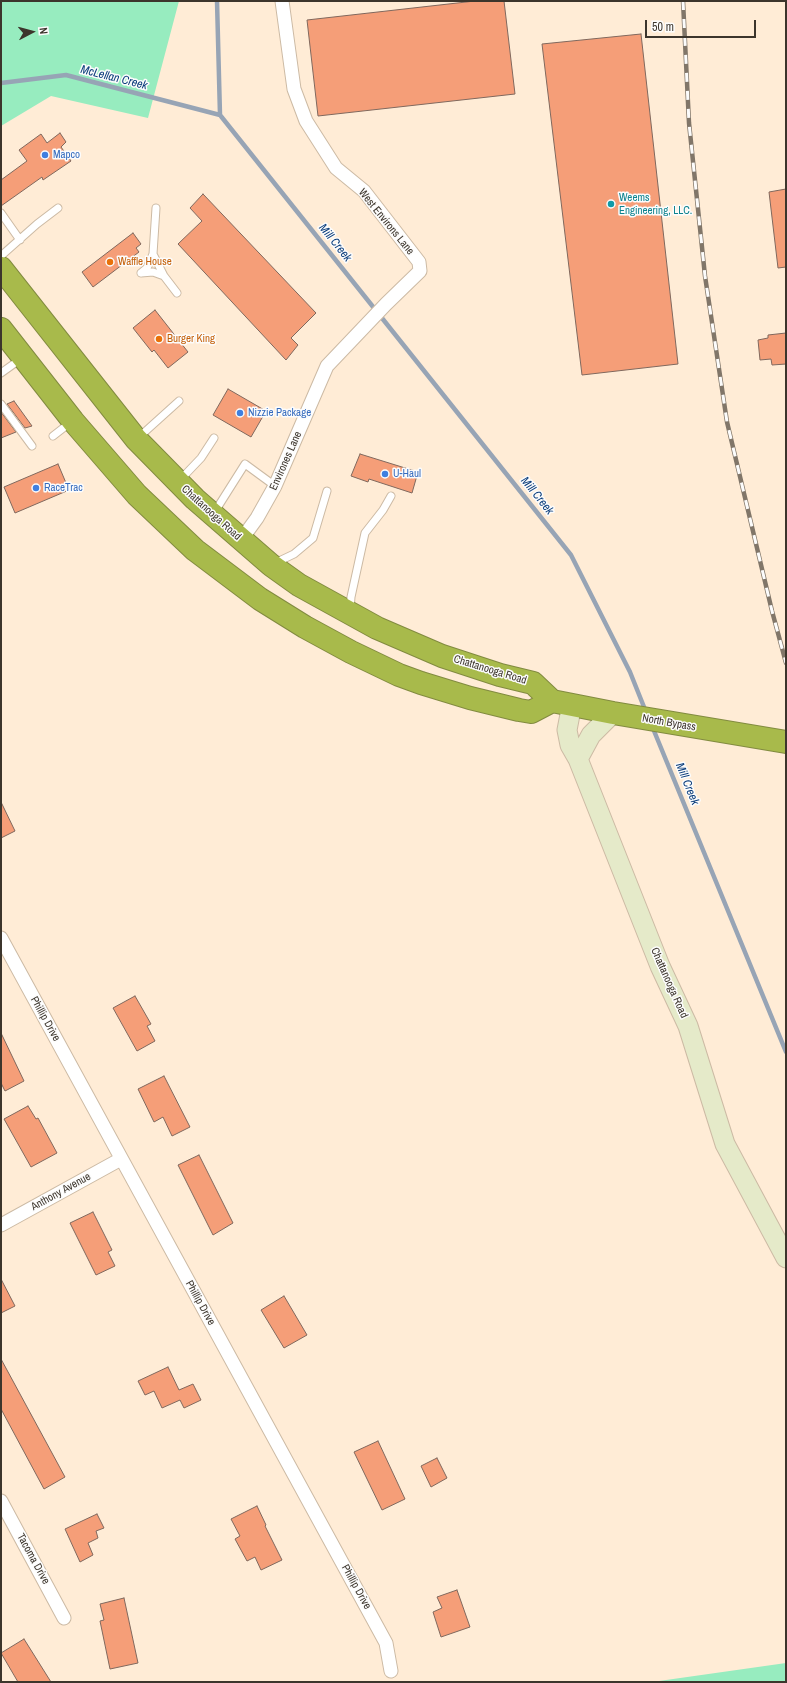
<!DOCTYPE html>
<html>
<head>
<meta charset="utf-8">
<style>
	body { margin:0 }
	#map { position:relative; width:787px; height:1683px; overflow:hidden; background:#ffecd6; font-family:"Archivo Narrow",sans-serif }
	canvas { display:block }
	.frame { position:absolute; inset:0; border:2px solid #3c352c; pointer-events:none }
	.north { position:absolute; left:12px; top:12px; width:40px; height:40px; -webkit-text-stroke:3px #fcfcfc; paint-order:stroke; rotate:84deg; font-size:11px; font-weight:700; line-height:16px; text-align:center; color:#3c352c }
	.north::after { content:''; display:block; margin:auto; width:14px; height:18px; background:#3c352c; clip-path:polygon(50% 0,100% 100%,50% 72%,0 100%) }
	.scale { position:absolute; left:645px; top:20px; width:111px; height:18px; box-sizing:border-box; border:2px solid #3c352c; border-top:0; padding-left:5px; font-size:12px; line-height:14px; white-space:nowrap; color:#3c352c; -webkit-text-stroke:3px #fcfcfc; paint-order:stroke }
</style>
</head>
<body>
<div id="map">
<canvas width="787" height="1683"></canvas>
<div class="frame"></div>
<div class="north">N</div>
<div class="scale">50 m</div>
</div>
<script>
const ctx = document.querySelector('canvas').getContext('2d');
ctx.lineJoin = 'round';
function fill(path, color) {
  ctx.fillStyle = color;
  ctx.fill(path, 'evenodd');
}
function poly(rows) {
  const path = new Path2D();
  for (const r of rows) {
    path.moveTo(r[0], r[1]);
    for (let i = 2; i < r.length; i += 2) path.lineTo(r[i], r[i + 1]);
  }
  return path;
}
function strokePath(path, color, width, dash) {
  ctx.strokeStyle = color;
  ctx.lineWidth = width;
  ctx.lineCap = dash ? 'butt' : 'round';
  ctx.setLineDash(dash || []);
  ctx.stroke(path);
}
function drawText(font, color, halo, rows, align = 'center') {
  ctx.font = font + ' "Archivo Narrow",sans-serif';
  ctx.lineWidth = 3;
  ctx.setLineDash([]);
  ctx.textBaseline = 'middle';
  ctx.strokeStyle = halo;
  ctx.fillStyle = color;
  for (const [text, x, y, turn = 0] of rows) {
    ctx.save();
    ctx.translate(x, y);
    ctx.rotate((+turn || 0) * Math.PI / 180);
    ctx.textAlign = isNaN(turn) ? turn : align;
    if (halo) ctx.strokeText(text, 0, 0);
    ctx.fillText(text, 0, 0);
    ctx.restore();
  }
}
const green = poly([
	[1,1,179,1,148,118,51,96,1,126],
	[786,1663,786,1682,652,1682]
]);
const stream = poly([
	[217,1,220,115,571,555,630,672,646,712],
	[1,83,66,75,220,115],
	[652,726,786,1052]
]);
const building = poly([
	[475,1,504,1,515,94,318,116,307,20,475,1],
	[641,34,678,364,582,375,542,44,641,34],
	[60,133,66,142,61,147,71,161,43,180,42,177,1,206,1,180,27,161,19,150,41,134,47,143,60,133],
	[786,189,786,267,778,268,769,192,786,189],
	[203,194,316,313,291,338,298,345,286,360,178,244,202,221,190,208,203,194],
	[133,233,141,244,136,248,139,252,93,287,82,272,133,233],
	[155,310,188,352,168,368,154,350,152,352,133,328,155,310],
	[786,333,786,364,772,365,771,359,760,360,758,340,768,338,768,335,786,333],
	[228,389,266,411,251,437,213,415,228,389],
	[14,401,32,426,25,428,7,404,14,401],
	[1,412,16,432,1,438,1,412],
	[360,454,418,472,412,493,369,479,368,482,351,476,360,454],
	[58,464,69,490,15,513,4,487,58,464],
	[1,802,15,831,1,838,1,802],
	[135,996,151,1024,147,1026,155,1041,137,1051,113,1008,135,996],
	[1,1033,24,1081,5,1091,1,1083,1,1033],
	[164,1076,190,1127,172,1136,163,1117,154,1122,138,1089,164,1076],
	[28,1106,36,1119,38,1118,57,1153,31,1167,4,1119,28,1106],
	[199,1155,233,1223,213,1235,178,1165,199,1155],
	[93,1212,112,1250,108,1252,115,1266,96,1275,70,1223,93,1212],
	[1,1279,15,1306,1,1313,1,1279],
	[284,1296,307,1335,284,1348,261,1310,284,1296],
	[1,1359,65,1477,44,1489,1,1409,1,1359],
	[168,1367,179,1390,193,1384,201,1400,184,1408,180,1400,162,1408,154,1391,145,1395,138,1381,168,1367],
	[378,1441,405,1499,382,1510,354,1452,378,1441],
	[437,1458,447,1478,431,1487,421,1466,437,1458],
	[257,1506,266,1525,265,1526,282,1560,261,1570,255,1557,247,1561,235,1539,240,1536,231,1519,257,1506],
	[97,1514,104,1528,96,1531,98,1538,88,1543,93,1555,80,1562,65,1529,97,1514],
	[457,1590,470,1627,441,1637,433,1612,442,1608,437,1597,457,1590],
	[124,1598,138,1663,110,1669,100,1621,104,1620,100,1604,124,1598],
	[24,1639,51,1682,18,1682,1,1653,24,1639]
]);
const lane = poly([
	[1,213,20,240],
	[153,254,164,276],
	[1,256,37,224,58,208],
	[141,273,147,268,153,254,156,208],
	[141,273,153,272,164,276,177,293],
	[1,373,22,358],
	[1,404,32,446],
	[53,436,71,422],
	[138,438,179,401],
	[180,480,201,458,214,438],
	[214,513,245,464,275,486],
	[275,563,294,554,313,538,327,491],
	[350,610,351,597,365,533,383,510,391,496]
]);
const street = poly([
	[241,540,257,518,275,486,327,366,386,304,420,271,419,262,364,191,336,168,306,121,294,89,282,1],
	[1,938,386,1643,391,1671],
	[1,1225,121,1159],
	[1,1501,64,1618]
]);
const secondary = poly([
	[572,704,567,730,570,745,578,759,660,966,688,1026,725,1144,786,1258],
	[578,759,591,735,613,713]
]);
const highway = poly([
	[1,268,136,439,195,499,271,565,299,585,377,628,442,656,500,675,533,683,552,701],
	[1,329,73,421,137,495,195,550,260,599,305,627,351,652,399,675,421,683,470,698,519,710,531,712,552,701],
	[552,701,613,713,786,742]
]);
const rail = poly([
	[683,1,689,123,705,276,727,422,772,611,786,663]
]);
const markers = [
	[45,155,4,"#3f7fe0"],
	[611,204,4,"#0f9aa8"],
	[110,262,4,"#e8710a"],
	[159,339,4,"#e8710a"],
	[240,413,4,"#3f7fe0"],
	[385,474,4,"#3f7fe0"],
	[36,488,4,"#3f7fe0"]
];
const shopNames = [
	["Mapco",53,155],
	["Nizzie Package",248,413],
	["U-Haul",393,474],
	["RaceTrac",44,488]
];
const cultureNames = [
	["Weems",619,198],
	["Engineering, LLC.",619,211]
];
const streetNames = [
	["West Environs Lane",386,222,51],
	["Environes Lane",286,461,-66],
	["Chattanooga Road",211,513,42],
	["Chattanooga Road",490,670,17],
	["North Bypass",669,723,10],
	["Chattanooga Road",669,983,66],
	["Phillip Drive",45,1019,61],
	["Anthony Avenue",61,1192,-29],
	["Phillip Drive",200,1303,61],
	["Tacoma Drive",33,1559,61],
	["Phillip Drive",356,1587,61]
];
const foodNames = [
	["Waffle House",118,262],
	["Burger King",167,339]
];
const waterNames = [
	["McLellan Creek",114,78,14],
	["Mill Creek",335,243,51],
	["Mill Creek",537,496,51],
	["Mill Creek",687,784,68]
];
fill(green, '#97ecbf');
strokePath(stream, '#97a4b5', 4.5);
fill(building, '#f59e78');
strokePath(building, '#80685d', 1);
strokePath(lane, '#ccbaa4', 9);
strokePath(street, '#ccbaa4', 15);
strokePath(secondary, '#ccbaa4', 21);
strokePath(highway, '#828b40', 24);
strokePath(lane, '#fff', 7);
strokePath(street, '#fff', 13);
strokePath(secondary, '#e5eac9', 19);
strokePath(highway, '#a8ba4b', 22);
strokePath(rail, '#817669', 4.5);
strokePath(rail, '#fcfcfc', 3, [9]);
for (const [x, y, r, color] of markers) {
  const dot = new Path2D();
  dot.arc(x, y, r, 0, 2 * Math.PI);
  ctx.fillStyle = color;
  ctx.fill(dot);
  strokePath(dot, '#fcfcfc', 1.5);
}
drawText('11px', '#366cbe', '#fcfcfc', shopNames, 'left');
drawText('11px', '#0d838f', '#fcfcfc', cultureNames, 'left');
drawText('11px', '#3c352c', '#fcfcfc', streetNames);
drawText('11px', '#c56008', '#fcfcfc', foodNames, 'left');
drawText('italic 12px', '#0c3e7c', '#fcfcfc', waterNames);
</script>
</body>
</html>
